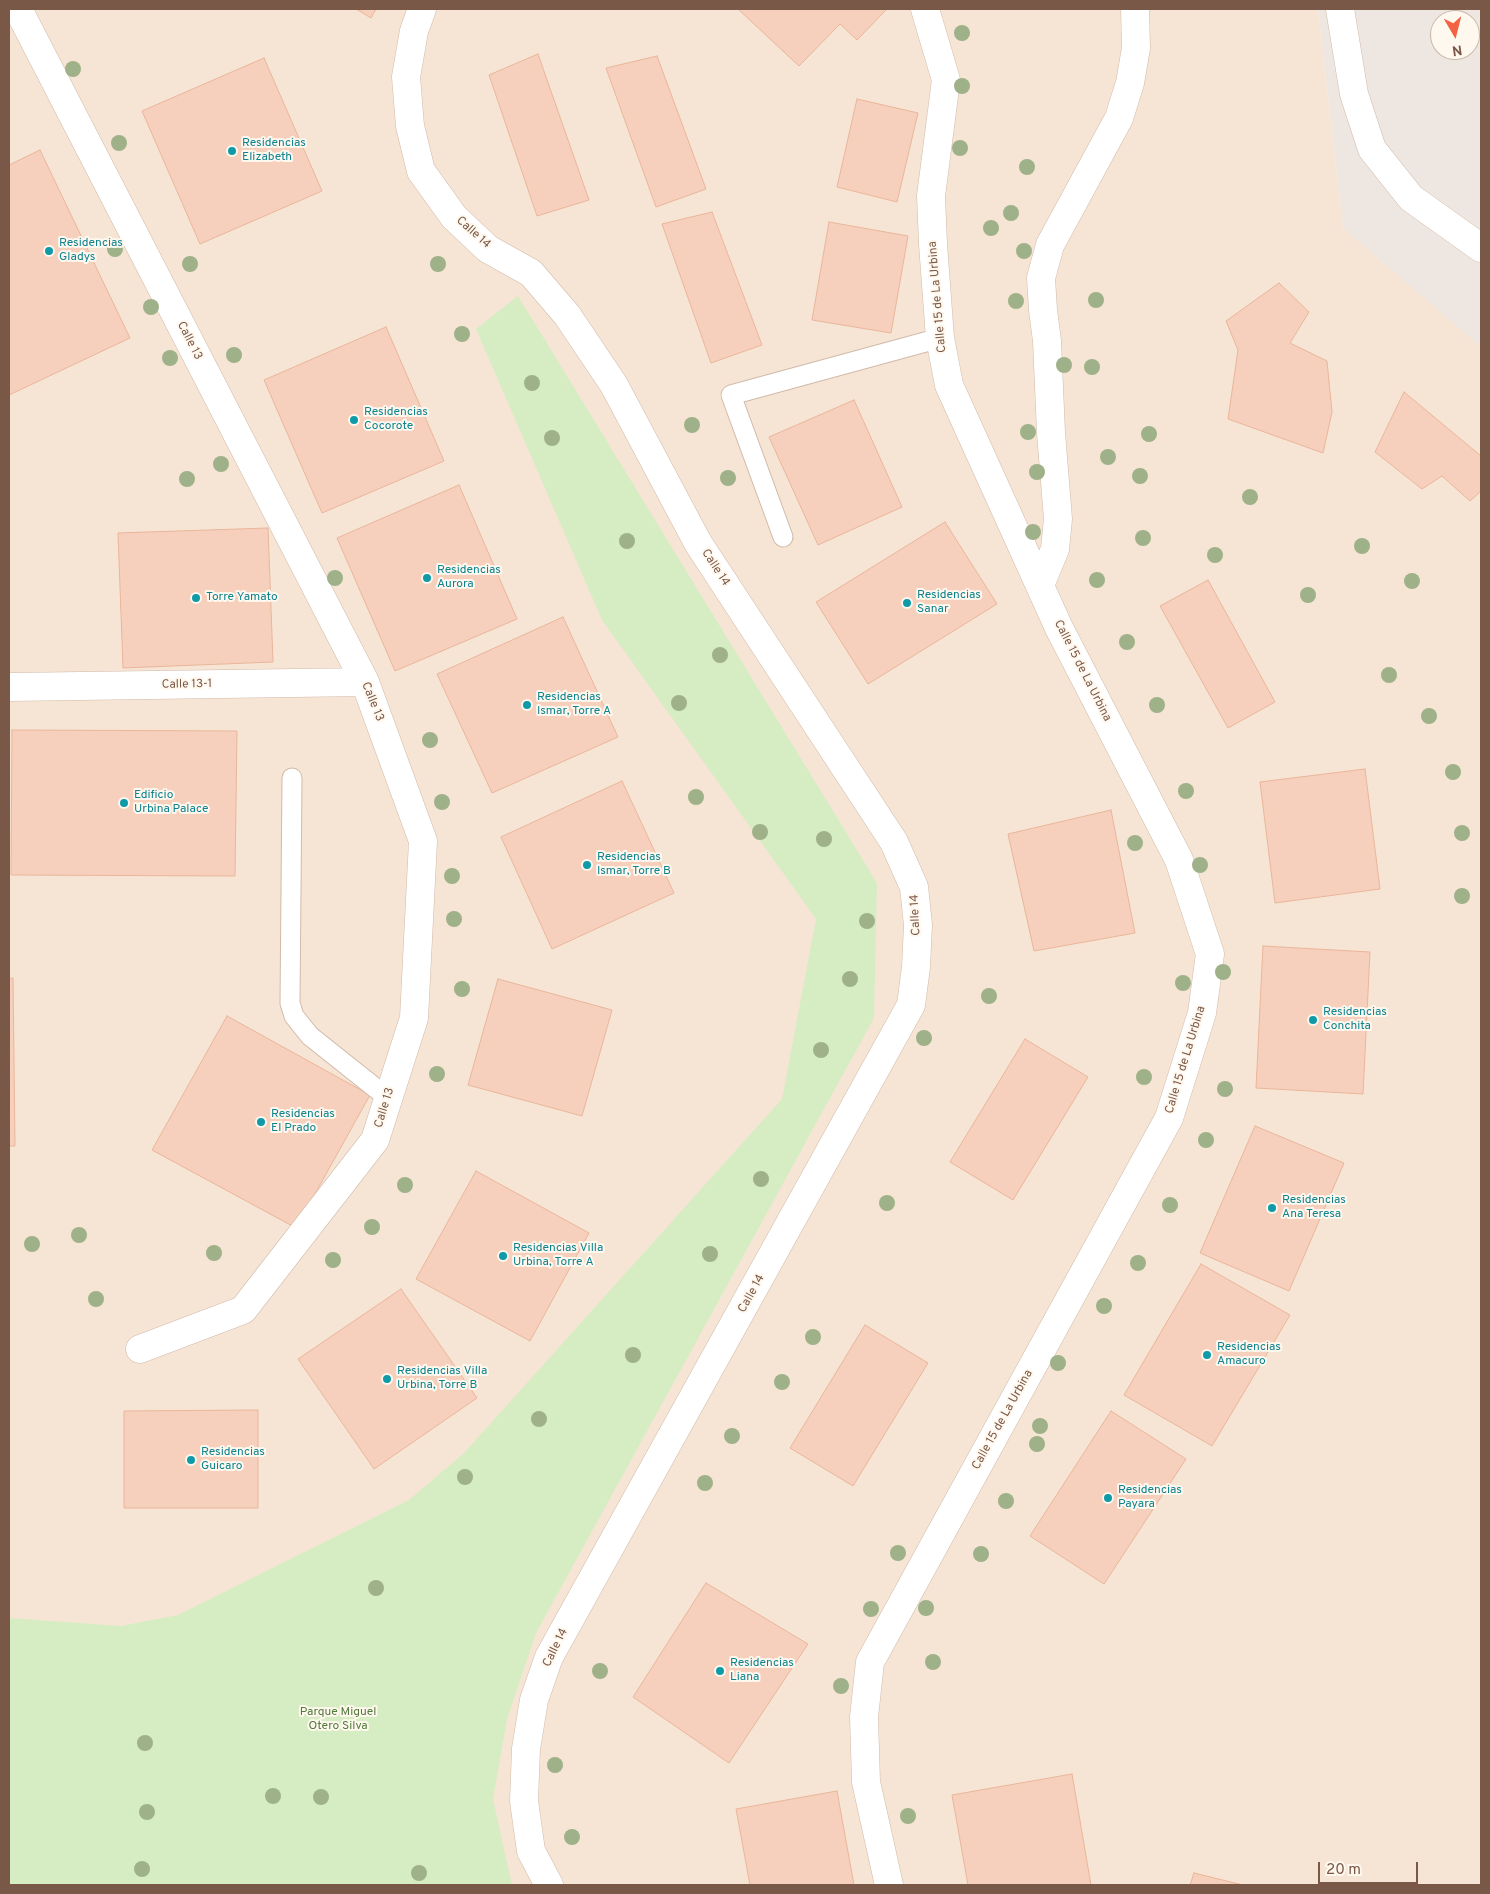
<!DOCTYPE html>
<html>
<head>
<meta charset="utf-8">
<style>
	body { margin:0 }
	#map { position:relative; width:1490px; height:1894px; overflow:hidden; background:#fef4e6; font-family:Overpass,sans-serif }
	canvas { display:block }
	.frame { position:absolute; inset:0; border:10px solid #7a5848; pointer-events:none }
	.north { position:absolute; left:1430px; top:10px; width:50px; height:50px; box-sizing:border-box; background:#fff8ee; border:1px solid #cab8ac; border-radius:50%; rotate:172deg; font-size:14px; font-weight:700; line-height:20px; text-align:center; color:#7a5848 }
	.north::after { content:''; display:block; margin:auto; width:18px; height:22px; background:#f16343; clip-path:polygon(50% 0,100% 100%,50% 72%,0 100%) }
	.scale { position:absolute; left:1318px; top:1862px; width:100px; height:22px; box-sizing:border-box; border:2px solid #7a5848; border-top:0; padding-left:6px; font-size:15px; line-height:18px; white-space:nowrap; color:#7a5848; -webkit-text-stroke:4px #fff8ee; paint-order:stroke }
</style>
</head>
<body>
<div id="map">
<canvas width="1490" height="1894"></canvas>
<div class="frame"></div>
<div class="north">N</div>
<div class="scale">20 m</div>
</div>
<script>
const ctx = document.querySelector('canvas').getContext('2d');
ctx.lineJoin = 'round';
function fill(path, color) {
  ctx.fillStyle = color;
  ctx.fill(path, 'evenodd');
}
function poly(rows) {
  const path = new Path2D();
  for (const r of rows) {
    path.moveTo(r[0], r[1]);
    for (let i = 2; i < r.length; i += 2) path.lineTo(r[i], r[i + 1]);
  }
  return path;
}
function strokePath(path, color, width, dash) {
  ctx.strokeStyle = color;
  ctx.lineWidth = width;
  ctx.lineCap = dash ? 'butt' : 'round';
  ctx.setLineDash(dash || []);
  ctx.stroke(path);
}
function drawText(font, color, halo, rows, align = 'center') {
  ctx.font = font + ' Overpass,sans-serif';
  ctx.lineWidth = 4;
  ctx.setLineDash([]);
  ctx.textBaseline = 'middle';
  ctx.strokeStyle = halo;
  ctx.fillStyle = color;
  for (const [text, x, y, turn = 0] of rows) {
    ctx.save();
    ctx.translate(x, y);
    ctx.rotate((+turn || 0) * Math.PI / 180);
    ctx.textAlign = isNaN(turn) ? turn : align;
    if (halo) ctx.strokeText(text, 0, 0);
    ctx.fillText(text, 0, 0);
    ctx.restore();
  }
}
const residential = poly([
	[9,9,1318,9,1343,228,1481,347,1481,1885,9,1885]
]);
const industrial = poly([
	[1318,9,1481,9,1481,347,1343,228],
	[1440,20,1470,20,1470,50,1440,50]
]);
const green = poly([
	[518,296,877,883,874,1018,536,1633,507,1719,493,1799,512,1885,9,1885,9,1618,121,1626,178,1615,409,1500,464,1453,782,1099,816,919,602,620,476,329]
]);
const building = poly([
	[356,9,376,9,371,18,356,9],
	[738,9,887,9,857,40,840,24,799,66,738,9],
	[538,54,589,200,537,216,489,75,538,54],
	[657,56,706,189,656,207,606,68,657,56],
	[264,58,322,191,200,244,142,111,264,58],
	[857,99,918,113,897,202,837,187,857,99],
	[40,150,130,338,9,395,9,165,40,150],
	[712,212,762,345,711,363,662,224,712,212],
	[829,222,908,236,891,333,812,320,829,222],
	[1279,283,1309,312,1290,343,1327,361,1332,412,1323,453,1228,419,1238,350,1226,321,1279,283],
	[386,327,444,461,322,513,264,380,386,327],
	[1404,392,1481,456,1481,491,1470,501,1442,476,1422,489,1375,452,1404,392],
	[854,400,902,507,818,545,769,437,854,400],
	[459,485,517,619,395,671,337,538,459,485],
	[945,522,997,604,868,684,816,602,945,522],
	[268,528,273,662,123,668,118,533,268,528],
	[1208,580,1275,702,1228,728,1160,606,1208,580],
	[563,617,618,737,492,793,437,674,563,617],
	[12,730,237,731,235,876,11,875,12,730],
	[1365,769,1380,889,1275,903,1260,782,1365,769],
	[622,781,674,893,552,949,501,837,622,781],
	[1111,810,1135,933,1034,951,1008,834,1111,810],
	[1263,946,1370,952,1363,1094,1256,1088,1263,946],
	[9,978,13,978,15,1146,9,1146,9,978],
	[498,979,612,1010,582,1116,468,1085,498,979],
	[227,1016,370,1095,296,1228,152,1150,227,1016],
	[1025,1039,1088,1077,1013,1200,950,1162,1025,1039],
	[1255,1126,1344,1163,1289,1291,1200,1253,1255,1126],
	[476,1171,589,1233,530,1341,416,1279,476,1171],
	[1201,1264,1290,1315,1212,1446,1124,1395,1201,1264],
	[401,1289,477,1398,374,1469,298,1359,401,1289],
	[865,1325,928,1363,853,1486,790,1448,865,1325],
	[258,1410,258,1508,124,1508,124,1411,258,1410],
	[1111,1411,1186,1459,1104,1584,1030,1536,1111,1411],
	[706,1583,808,1644,729,1763,633,1697,706,1583],
	[1072,1774,1091,1885,968,1885,952,1795,1072,1774],
	[837,1791,854,1885,750,1885,736,1809,837,1791],
	[1194,1873,1243,1885,1190,1885,1194,1873]
]);
const lane = poly([
	[783,537,731,395,940,338],
	[292,778,290,1003,294,1016,310,1036,388,1098]
]);
const street = poly([
	[18,9,365,682,423,841,414,1018,375,1140,243,1310,140,1349],
	[422,9,414,31,406,77,410,126,421,171,454,217,488,249,531,273,567,315,614,385,698,543,894,842,914,887,918,925,916,967,911,1005,549,1657,534,1700,526,1749,524,1801,531,1851,549,1885],
	[1340,9,1354,94,1372,149,1411,198,1481,248],
	[1040,585,1055,549,1058,519,1051,433,1047,341,1043,310,1041,278,1050,245,1119,118,1130,83,1136,48,1135,9],
	[9,687,365,682],
	[889,1885,866,1782,864,1717,870,1662,1169,1118,1202,1013,1210,954,1179,860,1059,628,949,385,940,338,933,244,931,196,946,80,925,9]
]);
const trees = [
	[962,33],
	[73,69],
	[962,86],
	[119,143],
	[960,148],
	[1027,167],
	[1011,213],
	[991,228],
	[115,249],
	[1024,251],
	[190,264],
	[438,264],
	[1096,300],
	[1016,301],
	[151,307],
	[462,334],
	[234,355],
	[170,358],
	[1064,365],
	[1092,367],
	[532,383],
	[692,425],
	[1028,432],
	[1149,434],
	[552,438],
	[1108,457],
	[221,464],
	[1037,472],
	[1140,476],
	[728,478],
	[187,479],
	[1250,497],
	[1033,532],
	[1143,538],
	[627,541],
	[1362,546],
	[1215,555],
	[335,578],
	[1097,580],
	[1412,581],
	[1308,595],
	[1127,642],
	[720,655],
	[1389,675],
	[679,703],
	[1157,705],
	[1429,716],
	[430,740],
	[1453,772],
	[1186,791],
	[696,797],
	[442,802],
	[760,832],
	[1462,833],
	[824,839],
	[1135,843],
	[1200,865],
	[452,876],
	[1462,896],
	[454,919],
	[867,921],
	[1223,972],
	[850,979],
	[1183,983],
	[462,989],
	[989,996],
	[924,1038],
	[821,1050],
	[437,1074],
	[1144,1077],
	[1225,1089],
	[1206,1140],
	[761,1179],
	[405,1185],
	[887,1203],
	[1170,1205],
	[372,1227],
	[79,1235],
	[32,1244],
	[214,1253],
	[710,1254],
	[333,1260],
	[1138,1263],
	[96,1299],
	[1104,1306],
	[813,1337],
	[633,1355],
	[1058,1363],
	[782,1382],
	[539,1419],
	[1040,1426],
	[732,1436],
	[1037,1444],
	[465,1477],
	[705,1483],
	[1006,1501],
	[898,1553],
	[981,1554],
	[376,1588],
	[926,1608],
	[871,1609],
	[933,1662],
	[600,1671],
	[841,1686],
	[145,1743],
	[555,1765],
	[273,1796],
	[321,1797],
	[147,1812],
	[908,1816],
	[572,1837],
	[142,1869],
	[419,1873]
];
const markers = [
	[232,151,5,"#0f9aa8"],
	[49,251,5,"#0f9aa8"],
	[354,420,5,"#0f9aa8"],
	[427,578,5,"#0f9aa8"],
	[196,598,5,"#0f9aa8"],
	[907,603,5,"#0f9aa8"],
	[527,705,5,"#0f9aa8"],
	[124,803,5,"#0f9aa8"],
	[587,865,5,"#0f9aa8"],
	[1313,1020,5,"#0f9aa8"],
	[261,1122,5,"#0f9aa8"],
	[1272,1208,5,"#0f9aa8"],
	[503,1256,5,"#0f9aa8"],
	[1207,1355,5,"#0f9aa8"],
	[387,1379,5,"#0f9aa8"],
	[191,1460,5,"#0f9aa8"],
	[1108,1498,5,"#0f9aa8"],
	[720,1671,5,"#0f9aa8"]
];
const cultureNames = [
	["Residencias",242,144],
	["Elizabeth",242,158],
	["Residencias",59,244],
	["Gladys",59,258],
	["Residencias",364,413],
	["Cocorote",364,427],
	["Residencias",437,571],
	["Aurora",437,585],
	["Residencias",917,596],
	["Sanar",917,610],
	["Torre Yamato",206,598],
	["Residencias",537,698],
	["Ismar, Torre A",537,712],
	["Edificio",134,796],
	["Urbina Palace",134,810],
	["Residencias",597,858],
	["Ismar, Torre B",597,872],
	["Residencias",1323,1013],
	["Conchita",1323,1027],
	["Residencias",271,1115],
	["El Prado",271,1129],
	["Residencias",1282,1201],
	["Ana Teresa",1282,1215],
	["Residencias Villa",513,1249],
	["Urbina, Torre A",513,1263],
	["Residencias",1217,1348],
	["Amacuro",1217,1362],
	["Residencias Villa",397,1372],
	["Urbina, Torre B",397,1386],
	["Residencias",201,1453],
	["Guicaro",201,1467],
	["Residencias",1118,1491],
	["Payara",1118,1505],
	["Residencias",730,1664],
	["Liana",730,1678]
];
const streetNames = [
	["Calle 14",473,233,42],
	["Calle 15 de La Urbina",938,297,-95],
	["Calle 13",189,341,63],
	["Calle 14",715,568,57],
	["Calle 15 de La Urbina",1082,671,63],
	["Calle 13-1",187,685,-1],
	["Calle 13",372,702,68],
	["Calle 14",916,915,-93],
	["Calle 15 de La Urbina",1186,1060,-73],
	["Calle 13",385,1108,-73],
	["Calle 14",752,1294,-61],
	["Calle 15 de La Urbina",1003,1420,-61],
	["Calle 14",556,1648,-64]
];
const parkNames = [
	["Parque Miguel",338,1713],
	["Otero Silva",338,1727]
];
fill(residential, '#f6e5d4');
fill(industrial, '#eee6e0');
fill(green, '#d6edc3');
fill(building, '#f6d0bc');
strokePath(building, '#eab69b', 1);
strokePath(lane, '#d1baaa', 21);
strokePath(street, '#d1baaa', 29);
strokePath(lane, '#fff', 19);
strokePath(street, '#fff', 28);
ctx.fillStyle = '#9fb188';
for (const [x, y] of trees) {
  ctx.beginPath();
  ctx.arc(x, y, 8, 0, 2 * Math.PI);
  ctx.fill();
}
for (const [x, y, r, color] of markers) {
  const dot = new Path2D();
  dot.arc(x, y, r, 0, 2 * Math.PI);
  ctx.fillStyle = color;
  ctx.fill(dot);
  strokePath(dot, '#fff8ee', 2);
}
drawText('12px', '#0d838f', '#fff8ee', cultureNames, 'left');
drawText('12px', '#7a5848', '#fff8ee', streetNames);
drawText('12px', '#517a3c', '#fff8ee', parkNames);
</script>
</body>
</html>
